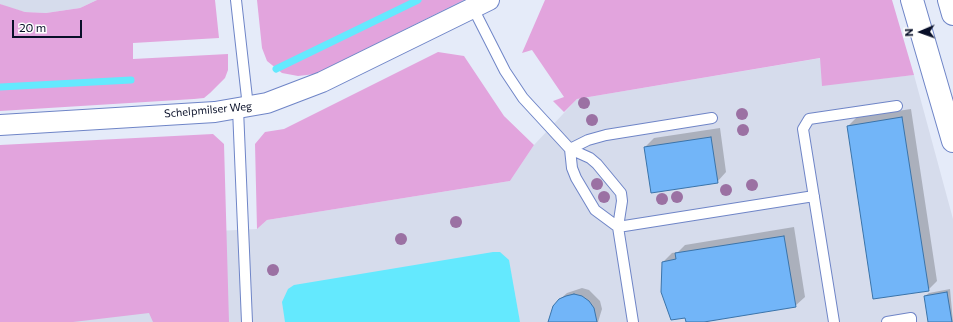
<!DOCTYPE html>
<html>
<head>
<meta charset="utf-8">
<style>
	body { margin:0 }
	#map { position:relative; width:953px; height:322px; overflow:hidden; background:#e5ebf9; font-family:Commissioner,sans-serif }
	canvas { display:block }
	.north { position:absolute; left:901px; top:12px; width:40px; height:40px; -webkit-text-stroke:3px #fff; paint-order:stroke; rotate:268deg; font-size:11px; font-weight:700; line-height:16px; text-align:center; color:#080f28 }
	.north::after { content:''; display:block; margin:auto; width:14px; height:18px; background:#080f28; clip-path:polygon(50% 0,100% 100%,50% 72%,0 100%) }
	.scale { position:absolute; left:12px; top:20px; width:70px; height:18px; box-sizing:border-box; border:2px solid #080f28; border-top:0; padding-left:5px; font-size:12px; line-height:14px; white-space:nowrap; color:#080f28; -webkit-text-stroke:3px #fff; paint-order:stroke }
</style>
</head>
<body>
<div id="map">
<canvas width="953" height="322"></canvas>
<div class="north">N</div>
<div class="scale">20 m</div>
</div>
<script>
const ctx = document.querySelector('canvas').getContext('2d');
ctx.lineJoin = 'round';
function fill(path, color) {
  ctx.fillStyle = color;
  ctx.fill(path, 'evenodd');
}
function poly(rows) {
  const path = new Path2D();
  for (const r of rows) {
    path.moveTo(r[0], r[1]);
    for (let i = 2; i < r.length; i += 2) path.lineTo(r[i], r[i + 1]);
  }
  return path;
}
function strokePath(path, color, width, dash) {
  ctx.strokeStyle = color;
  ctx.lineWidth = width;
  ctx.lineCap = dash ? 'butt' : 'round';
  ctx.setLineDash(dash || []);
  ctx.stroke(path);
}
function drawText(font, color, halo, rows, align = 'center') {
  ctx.font = font + ' Commissioner,sans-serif';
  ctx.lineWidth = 3.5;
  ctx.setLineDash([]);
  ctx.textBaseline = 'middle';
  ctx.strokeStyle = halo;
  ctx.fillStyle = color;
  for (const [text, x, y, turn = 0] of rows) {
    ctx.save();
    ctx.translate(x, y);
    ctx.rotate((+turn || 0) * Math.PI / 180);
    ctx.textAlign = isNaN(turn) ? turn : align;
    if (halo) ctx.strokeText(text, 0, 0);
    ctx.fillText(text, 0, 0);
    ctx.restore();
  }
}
const built = poly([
	[0,0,97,0,80,8,46,13,25,12,6,7,0,4],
	[821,58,823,85,914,75,953,219,953,322,0,322,197,232,257,229,267,220,510,181,534,145,577,99]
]);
const green = poly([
	[97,0,215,0,219,38,133,43,133,59,228,54,228,70,225,78,210,93,204,98,194,99,0,111,0,4,25,12,46,13,80,8],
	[257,0,464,0,315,74,298,76,282,73,267,61,262,48],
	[545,0,892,0,914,75,822,86,820,58,577,99,564,112,553,101,564,97,532,50,522,53],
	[438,52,464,56,504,116,534,145,510,181,267,220,257,229,255,144,265,132,284,129],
	[213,134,224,144,229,322,153,322,149,313,73,322,0,322,0,145]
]);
const water = poly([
	[493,252,500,252,509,260,520,322,285,322,282,302,288,289,294,285]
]);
const shadow = poly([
	[911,109,937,281,928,290,848,126,857,117],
	[720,128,726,172,717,182,645,147,654,138],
	[794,227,805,297,795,306,698,322,687,322,663,262,672,253,678,252,685,245],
	[582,288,589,290,600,301,602,309,598,322,552,322,559,300,567,293],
	[950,289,953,322,929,322,925,296,929,293]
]);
const stream = poly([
	[276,69,418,0],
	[0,87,131,80]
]);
const building = poly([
	[902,117,929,291,873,299,847,126,902,117],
	[711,137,718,183,651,193,644,147,711,137],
	[784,236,796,307,704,322,686,322,685,318,671,320,661,292,662,262,676,259,675,253,784,236],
	[947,292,952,322,928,322,924,296,947,292],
	[574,294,582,296,589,301,594,308,597,322,548,322,553,306,559,299,566,296,574,294]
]);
const service = poly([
	[236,0,248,107],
	[473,8,505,71,523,98,570,149,590,158,597,164,621,193,622,201,618,227,595,210,576,178,572,168,570,149],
	[238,109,247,322],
	[570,149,588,140,606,135,712,118],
	[633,322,618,227,814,196],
	[834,322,803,129,809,119,897,106],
	[887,322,911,318,911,322]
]);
const minor = poly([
	[0,125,215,112,267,103,322,82,489,0]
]);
const secondary = poly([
	[912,0,953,141],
	[949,0,953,14]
]);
const trees = [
	[584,103],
	[742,114],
	[592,120],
	[743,130],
	[597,184],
	[752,185],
	[726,190],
	[604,197],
	[677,197],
	[662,199],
	[456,222],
	[401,239],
	[273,270]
];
const streetNames = [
	["Schelpmilser Weg",208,110,-5]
];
fill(built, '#d6dcec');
fill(green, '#e2a4dd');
fill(water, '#64e9fe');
fill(shadow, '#0003');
strokePath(stream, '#64e9fe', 7);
fill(building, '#72b5f8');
strokePath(building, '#3b74aa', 1);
strokePath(service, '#6f85c7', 12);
strokePath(minor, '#6f85c7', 22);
strokePath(secondary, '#6f85c7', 24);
strokePath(service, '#fff', 10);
strokePath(minor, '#fff', 20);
strokePath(secondary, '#fff', 22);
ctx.fillStyle = '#9b71a3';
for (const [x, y] of trees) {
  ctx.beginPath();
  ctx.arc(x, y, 6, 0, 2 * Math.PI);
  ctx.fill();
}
drawText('11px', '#080f28', '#fff', streetNames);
</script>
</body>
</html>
